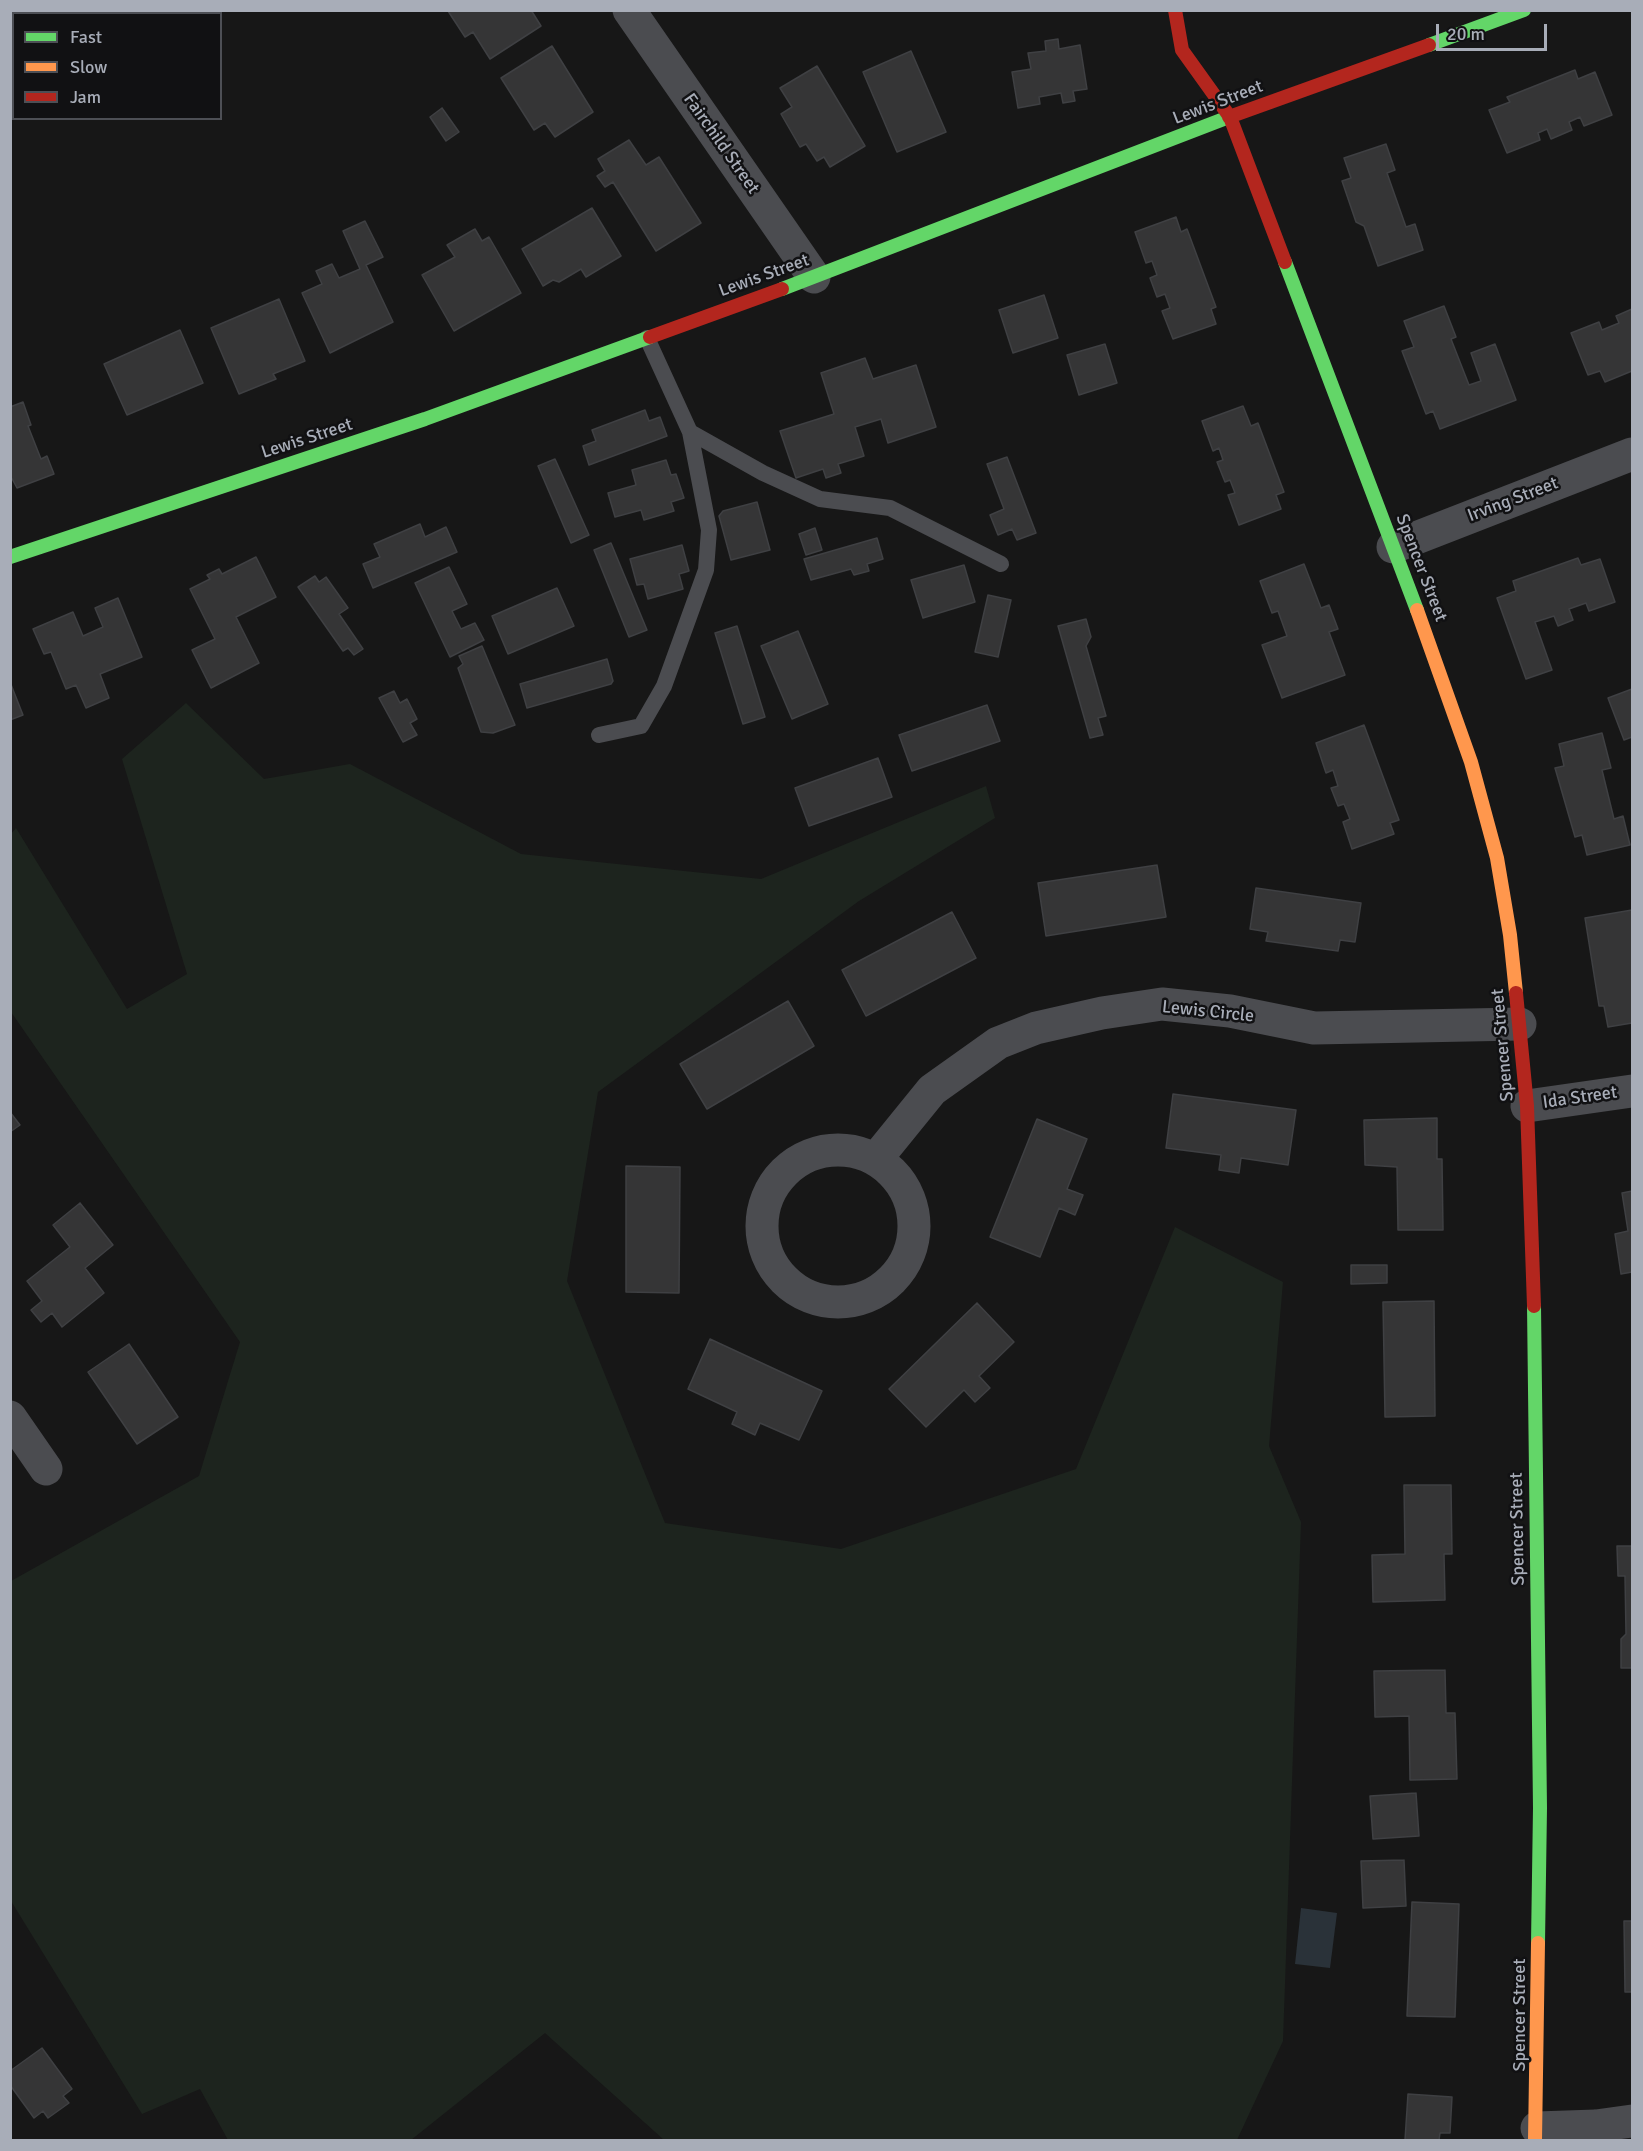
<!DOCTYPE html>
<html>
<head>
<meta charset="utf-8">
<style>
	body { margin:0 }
	#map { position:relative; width:1643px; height:2151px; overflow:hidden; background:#171717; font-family:Signika,sans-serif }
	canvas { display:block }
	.frame { position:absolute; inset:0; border:12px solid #a8adb8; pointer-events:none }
	.legend { position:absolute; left:12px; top:12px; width:210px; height:108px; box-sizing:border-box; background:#111113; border:2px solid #4d4f55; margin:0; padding:8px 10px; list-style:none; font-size:18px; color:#a8adb8 }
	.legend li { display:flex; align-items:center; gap:12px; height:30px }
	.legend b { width:30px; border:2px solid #4d4f55 }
	.scale { position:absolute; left:1436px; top:24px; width:111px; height:27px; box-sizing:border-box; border:3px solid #a8adb8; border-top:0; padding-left:8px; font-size:18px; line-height:21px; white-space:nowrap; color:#a8adb8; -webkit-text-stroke:4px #111113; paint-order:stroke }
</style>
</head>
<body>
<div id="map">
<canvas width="1643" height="2151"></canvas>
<div class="frame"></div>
<ul class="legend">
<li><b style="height:8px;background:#63d668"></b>Fast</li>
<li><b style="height:8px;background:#ff974d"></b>Slow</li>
<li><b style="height:8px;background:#b3261e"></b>Jam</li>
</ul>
<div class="scale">20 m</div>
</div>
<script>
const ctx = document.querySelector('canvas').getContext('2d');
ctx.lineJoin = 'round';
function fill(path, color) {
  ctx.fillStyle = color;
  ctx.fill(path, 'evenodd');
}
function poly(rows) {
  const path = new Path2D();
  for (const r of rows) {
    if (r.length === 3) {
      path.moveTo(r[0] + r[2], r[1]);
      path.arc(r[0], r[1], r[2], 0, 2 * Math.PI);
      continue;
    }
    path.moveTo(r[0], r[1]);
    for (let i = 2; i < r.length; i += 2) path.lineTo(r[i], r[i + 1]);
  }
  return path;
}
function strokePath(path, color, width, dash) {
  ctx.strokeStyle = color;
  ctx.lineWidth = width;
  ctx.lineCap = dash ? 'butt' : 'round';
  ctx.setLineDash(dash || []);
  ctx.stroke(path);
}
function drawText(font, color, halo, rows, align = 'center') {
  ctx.font = font + ' Signika,sans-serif';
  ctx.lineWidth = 5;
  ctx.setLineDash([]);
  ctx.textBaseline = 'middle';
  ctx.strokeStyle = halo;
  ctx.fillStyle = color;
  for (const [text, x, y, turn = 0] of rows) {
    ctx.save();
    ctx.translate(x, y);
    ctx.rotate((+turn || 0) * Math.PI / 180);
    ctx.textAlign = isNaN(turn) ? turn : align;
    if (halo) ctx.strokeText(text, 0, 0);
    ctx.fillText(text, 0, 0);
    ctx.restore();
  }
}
const green = poly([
	[11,10,79,10,82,13,14,14,14,97,11,99],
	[186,703,264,779,350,764,521,854,761,879,986,786,995,818,859,901,598,1092,567,1281,665,1523,841,1549,1076,1469,1175,1227,1283,1282,1269,1446,1301,1522,1283,2041,1237,2140,664,2140,545,2033,411,2140,228,2140,200,2089,142,2114,11,1901,11,1581,199,1476,240,1342,11,1012,10,835,16,828,127,1009,187,974,122,759]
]);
const water = poly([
	[1301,1908,1337,1913,1330,1968,1295,1964]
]);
const building = poly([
	[531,10,541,26,490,59,473,32,465,37,448,11,531,10],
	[1058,39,1059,49,1080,45,1087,89,1073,91,1075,101,1063,103,1061,93,1039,97,1040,104,1018,108,1012,72,1031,69,1028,53,1046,51,1045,41,1058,39],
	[552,46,593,112,555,137,545,123,534,130,501,78,552,46],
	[911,51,946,132,897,152,863,72,911,51],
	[817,66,865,146,830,167,824,157,817,161,806,144,800,147,781,114,792,107,780,88,817,66],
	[1575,70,1578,79,1595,72,1612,115,1584,126,1580,117,1569,122,1572,130,1551,139,1547,129,1538,133,1540,140,1507,153,1489,110,1510,102,1507,97,1575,70],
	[442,108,459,132,446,141,430,117,442,108],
	[629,140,646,165,659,157,701,223,656,251,613,182,605,187,597,176,605,171,598,159,629,140],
	[1386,144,1395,170,1387,173,1406,227,1415,224,1423,250,1378,266,1364,226,1356,222,1342,181,1351,178,1344,158,1386,144],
	[592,208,621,256,586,277,581,269,559,282,553,280,543,286,522,249,592,208],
	[1176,217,1181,232,1187,229,1216,307,1211,309,1216,324,1173,339,1162,311,1170,308,1165,294,1157,297,1150,278,1157,275,1152,261,1146,263,1135,232,1176,217],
	[365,221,383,257,366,265,393,322,330,353,302,293,322,284,316,271,332,264,339,278,360,269,343,231,365,221],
	[475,229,482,241,489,237,521,293,454,331,422,275,455,257,447,245,475,229],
	[1044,295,1058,338,1013,353,999,310,1044,295],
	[279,299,305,361,273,374,276,379,239,394,211,328,279,299],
	[1444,306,1456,337,1451,339,1469,385,1481,381,1471,353,1495,344,1516,400,1440,429,1433,411,1426,414,1402,351,1414,347,1404,321,1444,306],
	[1632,309,1632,371,1605,382,1600,371,1588,375,1571,333,1599,322,1602,330,1619,323,1616,316,1632,309],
	[180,330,203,383,127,415,104,364,180,330],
	[1105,344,1117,383,1079,395,1067,355,1105,344],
	[865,358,873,379,916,365,936,427,888,443,881,419,855,427,864,456,838,464,841,473,826,478,823,469,796,478,780,431,834,414,821,373,865,358],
	[23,402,31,425,28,426,41,459,47,456,54,474,17,488,10,475,10,407,23,402],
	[1243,406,1251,426,1258,423,1284,492,1276,495,1281,509,1239,525,1228,495,1235,493,1230,480,1225,482,1217,462,1223,460,1219,448,1213,451,1202,421,1243,406],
	[645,410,649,421,660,417,667,436,589,465,583,446,596,441,592,430,645,410],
	[1007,457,1036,533,1017,540,1012,529,998,535,990,515,1004,509,987,464,1007,457],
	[555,459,589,535,571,543,538,466,555,459],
	[666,460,671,475,676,474,684,498,671,502,674,511,644,520,641,510,615,517,608,493,636,485,632,470,666,460],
	[757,502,770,550,731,560,719,516,723,511,757,502],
	[420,524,425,537,446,527,457,552,373,588,363,564,380,557,374,544,420,524],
	[815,528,822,550,806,555,799,534,815,528],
	[877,538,883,559,867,564,869,571,854,575,851,569,811,580,804,559,877,538],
	[611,543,647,630,629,637,594,550,611,543],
	[682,545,689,571,679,574,683,589,648,599,644,584,637,585,630,559,682,545],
	[256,557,276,597,236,617,259,663,211,688,192,650,215,639,190,589,210,579,207,575,219,569,222,574,256,557],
	[1578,558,1581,565,1600,559,1615,602,1589,611,1586,603,1569,609,1573,620,1558,626,1554,616,1535,622,1552,670,1526,679,1497,598,1516,591,1513,581,1578,558],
	[1304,564,1321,608,1329,605,1338,629,1329,632,1345,675,1282,698,1262,645,1287,636,1278,611,1272,613,1260,581,1304,564],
	[964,565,975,602,923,618,911,580,964,565],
	[449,567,467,604,452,611,461,629,475,623,484,640,450,657,415,583,449,567],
	[315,576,319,582,326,577,348,608,339,614,363,649,354,655,348,648,343,651,298,587,315,576],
	[557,588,574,626,508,654,492,616,557,588],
	[988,595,1011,600,998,657,975,652,988,595],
	[118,598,142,657,100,674,109,698,86,708,76,685,66,689,51,652,44,654,33,629,73,612,83,636,103,627,95,608,118,598],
	[1086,619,1091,637,1086,646,1106,716,1098,718,1103,735,1090,738,1058,626,1086,619],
	[737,626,765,717,743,724,715,633,737,626],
	[798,631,828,704,792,719,761,646,798,631],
	[482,646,515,725,493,733,481,732,458,668,463,664,459,656,482,646],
	[607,659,613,681,611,684,527,708,520,684,607,659],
	[10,682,23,715,10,720,10,682],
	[1632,689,1632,737,1624,740,1608,698,1632,689],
	[394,691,400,703,407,699,417,719,410,723,417,735,403,742,379,698,394,691],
	[987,705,1000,741,912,771,899,735,987,705],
	[1364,725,1399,820,1390,823,1394,834,1352,849,1343,822,1350,819,1344,804,1338,806,1331,788,1338,786,1333,770,1326,773,1316,743,1364,725],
	[1602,733,1611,768,1602,770,1614,819,1623,816,1630,845,1587,855,1582,835,1575,837,1555,768,1564,766,1559,744,1602,733],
	[878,758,892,797,809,826,795,788,878,758],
	[1157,865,1166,917,1046,936,1038,883,1157,865],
	[1256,888,1361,903,1355,942,1340,940,1338,951,1266,941,1268,932,1250,929,1256,888],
	[1632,910,1632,1023,1608,1027,1604,1006,1599,1006,1585,918,1632,910],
	[952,912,976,958,866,1016,842,970,952,912],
	[788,1001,814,1046,707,1109,680,1064,788,1001],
	[1173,1094,1296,1110,1288,1165,1241,1158,1239,1173,1219,1170,1221,1155,1166,1148,1173,1094],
	[10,1112,20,1125,10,1132,10,1112],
	[1437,1118,1437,1159,1442,1159,1443,1230,1398,1230,1397,1167,1365,1165,1364,1120,1437,1118],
	[1037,1119,1087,1139,1067,1189,1083,1195,1075,1215,1059,1208,1040,1257,990,1237,1037,1119],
	[626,1166,680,1167,679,1293,626,1292,626,1166],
	[1632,1191,1632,1272,1621,1274,1615,1234,1628,1231,1622,1193,1632,1191],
	[80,1203,113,1245,85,1268,104,1293,62,1327,52,1313,41,1322,31,1310,42,1301,27,1281,70,1247,53,1225,80,1203],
	[1351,1265,1387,1265,1387,1283,1351,1284,1351,1265],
	[1434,1301,1435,1416,1385,1417,1383,1302,1434,1301],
	[977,1303,1014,1342,979,1376,990,1388,975,1402,964,1390,926,1427,889,1389,977,1303],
	[710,1339,822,1391,799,1440,760,1423,755,1435,732,1424,737,1412,688,1389,710,1339],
	[129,1344,178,1417,137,1444,88,1372,129,1344],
	[1404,1485,1451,1485,1452,1554,1444,1554,1445,1600,1373,1602,1372,1555,1405,1554,1404,1485],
	[1617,1546,1632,1546,1632,1668,1621,1668,1621,1639,1626,1634,1625,1576,1618,1576,1617,1546],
	[1445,1670,1446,1713,1455,1713,1457,1779,1410,1780,1409,1716,1375,1717,1374,1671,1445,1670],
	[1416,1793,1419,1836,1373,1839,1370,1796,1416,1793],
	[1404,1860,1406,1906,1363,1908,1361,1861,1404,1860],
	[1412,1902,1459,1904,1455,2017,1407,2016,1412,1902],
	[1624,1921,1632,1921,1632,2034,1632,1992,1625,1992,1624,1921],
	[42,2048,72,2089,63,2096,69,2103,48,2118,43,2111,34,2118,10,2085,10,2071,42,2048],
	[1408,2094,1452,2097,1450,2133,1440,2133,1439,2140,1405,2140,1408,2094]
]);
const lane = poly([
	[690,432,763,473,820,499,890,508,1001,564],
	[599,735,641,726,664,686,706,570,709,530,690,432,647,338]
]);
const street = poly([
	[629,10,814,277],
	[1393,547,1632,454],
	[1527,1106,1632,1091],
	[838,1226,76],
	[876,1159,932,1090,998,1043,1036,1028,1102,1013,1162,1004,1230,1011,1314,1028,1520,1024],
	[10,1417,46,1469],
	[1537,2128,1596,2126,1632,2121]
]);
const fast = poly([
	[1429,45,1524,10],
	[1285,262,1417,610],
	[782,289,1229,117],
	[10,557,425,419,650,337],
	[1534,1306,1540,1808,1538,1943]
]);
const slow = poly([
	[1417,610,1471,762,1497,858,1510,935,1516,993],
	[1535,2140,1538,1943]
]);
const jam = poly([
	[1175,10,1182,50,1230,117,1285,262],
	[1229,117,1429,45],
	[650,337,782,289],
	[1516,993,1527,1106,1534,1306]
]);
const streetNames = [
	["Lewis Street",1218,103,-21],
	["Fairchild Street",721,144,55],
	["Lewis Street",764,276,-20],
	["Lewis Street",307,439,-18],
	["Irving Street",1513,500,-21],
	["Spencer Street",1421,568,69],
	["Lewis Circle",1208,1012,6],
	["Spencer Street",1503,1045,-95],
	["Ida Street",1580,1098,-8],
	["Spencer Street",1518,1529,-91],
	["Spencer Street",1520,2015,-90]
];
fill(green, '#1d241e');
fill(water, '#2a3239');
fill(building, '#353536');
strokePath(building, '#3f4043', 1.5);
strokePath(lane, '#4b4c50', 16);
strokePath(street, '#4b4c50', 33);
strokePath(fast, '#63d668', 14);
strokePath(slow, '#ff974d', 14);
strokePath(jam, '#b3261e', 14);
drawText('18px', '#a8adb8', '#111113', streetNames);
</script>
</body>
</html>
